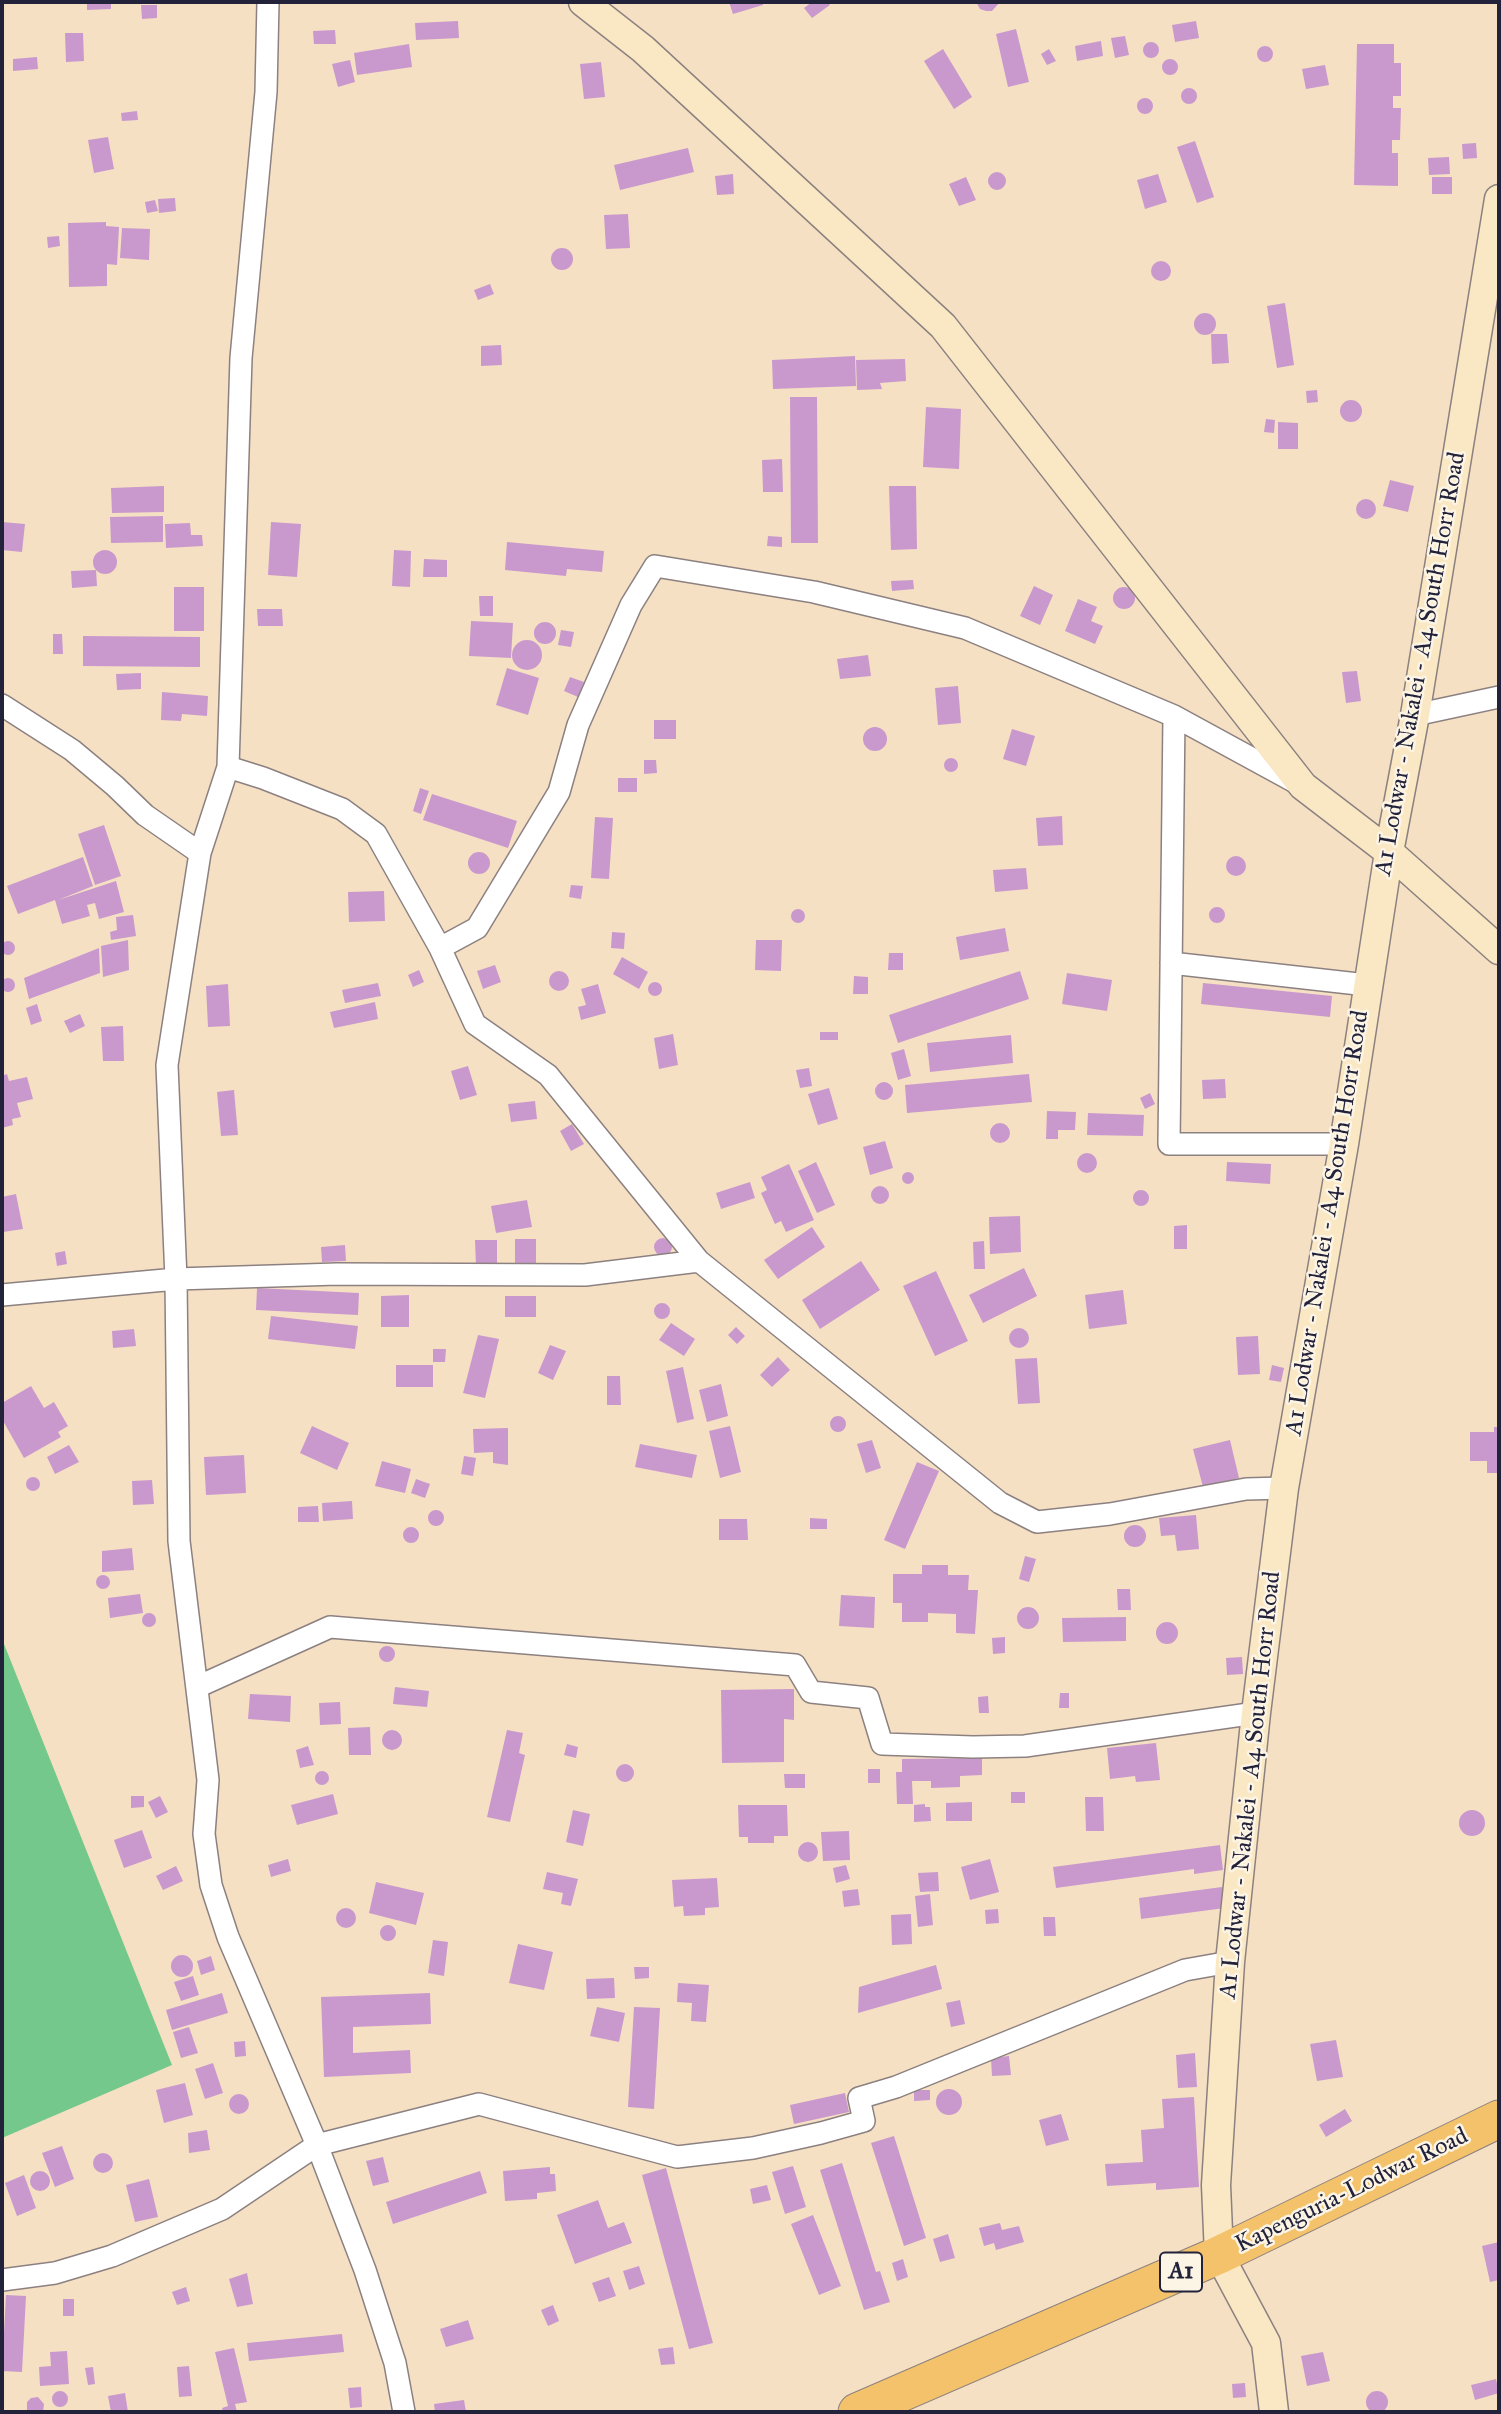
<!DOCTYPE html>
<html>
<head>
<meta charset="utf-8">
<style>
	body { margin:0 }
	#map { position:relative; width:1501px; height:2414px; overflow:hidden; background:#f5e0c4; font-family:"IM FELL Great Primer",serif }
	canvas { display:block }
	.frame { position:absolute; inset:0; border:4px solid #22223b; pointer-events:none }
</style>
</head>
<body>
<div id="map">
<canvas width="1501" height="2414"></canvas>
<div class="frame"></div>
</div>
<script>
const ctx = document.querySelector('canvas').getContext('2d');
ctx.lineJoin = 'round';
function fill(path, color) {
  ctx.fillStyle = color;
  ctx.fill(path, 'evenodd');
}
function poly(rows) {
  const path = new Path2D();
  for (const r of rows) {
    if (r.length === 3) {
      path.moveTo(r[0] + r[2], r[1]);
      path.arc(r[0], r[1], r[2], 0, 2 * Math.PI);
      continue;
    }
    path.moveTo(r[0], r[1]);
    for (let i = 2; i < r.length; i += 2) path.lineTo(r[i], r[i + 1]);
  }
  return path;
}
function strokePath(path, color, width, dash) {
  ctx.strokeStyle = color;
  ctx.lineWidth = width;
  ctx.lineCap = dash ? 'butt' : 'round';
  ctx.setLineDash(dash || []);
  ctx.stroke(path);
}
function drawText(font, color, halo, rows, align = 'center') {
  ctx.font = font + ' "IM FELL Great Primer",serif';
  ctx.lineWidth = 5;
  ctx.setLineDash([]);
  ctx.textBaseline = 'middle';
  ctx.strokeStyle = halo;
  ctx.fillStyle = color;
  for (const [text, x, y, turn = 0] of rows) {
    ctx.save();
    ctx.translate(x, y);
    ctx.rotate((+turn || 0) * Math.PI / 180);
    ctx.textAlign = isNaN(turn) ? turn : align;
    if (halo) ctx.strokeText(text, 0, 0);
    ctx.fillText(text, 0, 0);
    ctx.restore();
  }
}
const green = poly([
	[2,1639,172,2065,2,2138]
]);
const building = poly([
	[87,2,111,2,111,9,87,10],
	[729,2,762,2,763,5,733,14],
	[812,2,827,2,830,5,812,18,804,8],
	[976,2,1000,2,992,11,986,11,980,9],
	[141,5,157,5,157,18,142,19],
	[458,21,459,38,416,40,415,23],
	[1196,21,1199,38,1175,42,1172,25],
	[1016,29,1029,82,1008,87,996,34],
	[335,30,336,44,314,44,313,31],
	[65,33,83,33,84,61,66,62],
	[1125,36,1129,55,1115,58,1111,38],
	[1101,41,1103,56,1077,61,1075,46],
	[1151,50,8],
	[409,44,412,67,357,75,354,53],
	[1357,44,1394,44,1394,63,1401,63,1401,96,1393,96,1393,108,1401,108,1400,140,1392,140,1392,153,1398,153,1398,186,1354,185],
	[1265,54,8],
	[943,49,972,97,954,109,924,61],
	[1049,49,1056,61,1047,65,1041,54],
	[37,57,38,69,13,71,13,59],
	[1170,67,8],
	[350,60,355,82,338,87,332,64],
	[601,62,605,97,584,99,580,64],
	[1325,65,1329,85,1306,89,1302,69],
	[1189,96,8],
	[1145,106,8],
	[137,111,138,120,122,121,121,113],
	[108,137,114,169,94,173,88,140],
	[1195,141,1214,197,1197,203,1177,147],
	[1476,143,1477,158,1463,159,1462,144],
	[688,148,694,172,620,190,614,165],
	[1449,157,1450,174,1429,175,1428,158],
	[997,181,9],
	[733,174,734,194,717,195,715,176],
	[1158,174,1167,202,1145,209,1137,180],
	[966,177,976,200,959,206,949,184],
	[1432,177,1452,177,1452,194,1432,194],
	[175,198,176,211,159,213,158,199],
	[155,200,158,211,147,213,145,202],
	[628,214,630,248,606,249,604,215],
	[106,222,106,226,119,227,117,265,107,264,107,286,69,287,68,223],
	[122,228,150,229,149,260,120,258],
	[59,236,60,246,48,248,47,237],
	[562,259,11],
	[1161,271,10],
	[490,284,494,294,478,300,474,290],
	[1285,303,1294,365,1277,368,1267,306],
	[1205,324,11],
	[1211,334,1227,334,1229,363,1212,364],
	[501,345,502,365,481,366,481,346],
	[855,356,856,386,773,389,772,360],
	[905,359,906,381,880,383,882,389,857,390,856,360],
	[1317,390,1318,402,1307,403,1306,391],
	[790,397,817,397,818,543,791,543],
	[1351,411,11],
	[926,407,961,409,959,469,923,467],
	[1266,419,1275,420,1274,433,1264,432],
	[1278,422,1298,423,1298,449,1278,449],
	[782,459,783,492,763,492,762,460],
	[1390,480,1414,486,1408,512,1383,506],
	[164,486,164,512,112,513,111,488],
	[889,486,916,486,917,549,891,550],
	[1366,509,10],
	[163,516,163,542,111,543,110,517],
	[2,522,25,524,22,552,2,550],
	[271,522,301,524,297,577,268,575],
	[190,523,191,535,202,535,203,546,166,548,165,524],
	[768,536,782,537,782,547,767,546],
	[507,542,604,551,602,572,567,569,566,576,505,570],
	[394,550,411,551,410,587,392,586],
	[105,562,12],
	[424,559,447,560,447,577,423,577],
	[96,570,97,586,72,588,71,571],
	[913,580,914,589,892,591,891,581],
	[1034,586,1053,595,1040,625,1020,616],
	[174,587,204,587,204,631,174,631],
	[1124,598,11],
	[479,596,493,596,493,616,480,616],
	[1078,599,1097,607,1091,621,1103,626,1095,644,1065,631],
	[257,609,282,609,283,626,258,626],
	[471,621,513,623,511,658,469,656],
	[545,633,11],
	[561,630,574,632,571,647,558,645],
	[53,634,62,634,63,654,53,654],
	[83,636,200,637,200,667,83,666],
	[527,655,15],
	[868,655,871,676,840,679,837,659],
	[507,668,539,678,528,715,496,705],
	[1357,671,1361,701,1346,703,1342,672],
	[141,673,141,689,117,690,116,674],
	[570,677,584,682,578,697,564,691],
	[958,686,961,723,938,725,935,688],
	[162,692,208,696,207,716,182,714,181,721,161,720],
	[654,720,676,720,676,739,654,739],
	[875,739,12],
	[1012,729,1035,736,1026,766,1003,759],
	[951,765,7],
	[644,760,656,760,657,773,644,774],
	[618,778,637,778,637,792,618,792],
	[420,788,429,791,421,814,413,811],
	[432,794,517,821,508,848,423,820],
	[1062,816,1063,845,1038,846,1036,818],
	[595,817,613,818,609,879,591,878],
	[104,825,121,876,95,885,78,834],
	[479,863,11],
	[1236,866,10],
	[83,857,93,886,58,900,116,881,124,912,99,919,95,903,87,905,90,916,62,924,55,900,18,914,7,886],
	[1026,868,1028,889,995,892,993,870],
	[571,885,583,886,581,899,569,897],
	[384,891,385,921,349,922,348,892],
	[1217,915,8],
	[798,916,7],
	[133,915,136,936,111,940,110,932,117,930,116,917],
	[1005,928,1009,951,960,960,956,937],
	[612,932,625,933,624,949,611,948],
	[128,940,129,970,103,977,101,946],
	[756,940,782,940,781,971,755,970],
	[8,948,7],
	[99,948,100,973,29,999,24,978],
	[889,953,903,953,903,970,888,970],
	[622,957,648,972,639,989,613,974],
	[495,965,501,982,483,989,477,971],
	[419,970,424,982,413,987,408,975],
	[1020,971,1029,999,898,1043,889,1015],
	[559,981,10],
	[1067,973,1112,980,1107,1011,1062,1004],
	[854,976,868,977,868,994,853,994],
	[8,985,7],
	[655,989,7],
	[378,983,381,996,345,1003,342,990],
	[1203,983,1332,996,1330,1017,1201,1004],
	[228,984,230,1026,208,1027,206,986],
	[598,984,606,1013,581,1020,578,1007,586,1005,581,989],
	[375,1002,378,1019,334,1028,330,1012],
	[37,1004,42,1021,31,1025,26,1008],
	[80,1014,85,1026,70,1033,64,1021],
	[123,1026,124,1061,103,1061,101,1027],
	[820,1032,838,1032,838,1040,820,1040],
	[673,1034,678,1065,659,1069,654,1038],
	[1011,1035,1013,1063,930,1072,927,1043],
	[904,1049,911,1076,898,1080,891,1053],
	[468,1066,477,1095,460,1100,451,1071],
	[809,1068,812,1086,800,1088,796,1070],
	[7,1074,9,1081,27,1077,33,1099,17,1103,21,1117,12,1119,13,1125,2,1128,2,1076],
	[1029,1074,1032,1102,907,1113,905,1085],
	[1225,1079,1226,1098,1203,1099,1202,1080],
	[884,1091,9],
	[829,1088,838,1119,818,1125,808,1094],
	[234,1090,238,1135,221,1136,217,1092],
	[1150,1093,1155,1104,1145,1109,1140,1098],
	[535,1101,537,1119,511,1122,508,1104],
	[1047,1111,1076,1112,1075,1130,1058,1130,1058,1139,1046,1139],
	[1088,1113,1144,1115,1143,1136,1087,1135],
	[1000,1133,10],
	[572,1124,584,1144,571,1151,560,1131],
	[885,1141,893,1168,870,1175,863,1147],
	[1087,1163,10],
	[816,1162,835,1205,817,1213,798,1171],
	[1227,1162,1271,1164,1270,1184,1226,1181],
	[789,1164,814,1220,786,1232,781,1221,775,1224,761,1193,767,1190,761,1177],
	[908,1178,6],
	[750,1182,755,1198,721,1209,716,1193],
	[880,1195,9],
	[1141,1198,8],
	[16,1194,23,1229,3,1232,2,1197],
	[527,1200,532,1227,496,1233,491,1206],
	[1020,1216,1021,1252,990,1254,989,1217],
	[1187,1225,1187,1249,1174,1249,1174,1226],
	[812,1227,825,1247,778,1279,764,1260],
	[663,1247,9],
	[515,1239,536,1239,536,1265,515,1265],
	[475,1240,497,1240,497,1266,476,1266],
	[984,1241,985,1269,974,1269,973,1242],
	[345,1245,346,1261,322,1262,321,1247],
	[65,1251,67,1264,57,1266,55,1253],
	[861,1261,880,1290,820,1329,802,1300],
	[1024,1268,1037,1296,983,1323,969,1295],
	[936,1271,968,1341,935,1356,903,1286],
	[257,1288,359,1293,358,1315,256,1310],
	[1123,1290,1127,1324,1089,1329,1085,1295],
	[409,1295,409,1327,381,1327,381,1296],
	[505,1296,536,1296,536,1317,505,1317],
	[662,1311,8],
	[271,1316,358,1326,355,1349,268,1339],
	[671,1323,695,1339,684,1356,659,1340],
	[736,1327,745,1336,737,1344,728,1335],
	[1019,1338,10],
	[134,1329,136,1346,113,1348,112,1331],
	[478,1335,499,1339,485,1398,463,1393],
	[1258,1336,1260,1374,1238,1375,1236,1337],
	[550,1345,566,1351,553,1380,538,1373],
	[433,1349,446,1349,445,1362,433,1362],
	[778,1357,790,1370,772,1387,760,1375],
	[1037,1358,1040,1403,1018,1404,1015,1359],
	[396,1365,433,1365,433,1387,396,1387],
	[1272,1365,1284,1368,1281,1382,1269,1380],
	[683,1367,694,1419,677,1423,666,1371],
	[607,1376,620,1376,621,1405,607,1405],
	[721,1384,728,1416,707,1422,699,1390],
	[31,1386,44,1408,54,1402,68,1426,58,1432,61,1437,24,1458,2,1419,2,1403],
	[838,1424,8],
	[312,1426,349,1443,337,1470,300,1453],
	[730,1426,741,1472,720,1478,709,1431],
	[1494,1427,1499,1427,1499,1473,1487,1473,1487,1461,1470,1461,1470,1432,1494,1432],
	[508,1428,508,1465,493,1463,493,1452,474,1453,473,1429],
	[872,1440,881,1468,866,1473,857,1444],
	[1230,1440,1239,1478,1203,1487,1193,1449],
	[640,1444,697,1455,692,1478,635,1467],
	[69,1445,79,1462,55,1474,47,1457],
	[244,1455,246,1493,206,1495,204,1457],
	[464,1456,476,1458,473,1476,461,1474],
	[382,1461,411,1469,405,1493,375,1486],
	[917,1462,939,1471,905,1549,884,1540],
	[33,1484,7],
	[416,1479,430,1484,425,1498,411,1493],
	[152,1480,154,1504,133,1505,132,1481],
	[352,1501,353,1519,323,1521,322,1503],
	[318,1506,319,1522,298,1522,298,1507],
	[436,1518,8],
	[1196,1515,1199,1549,1177,1551,1175,1535,1161,1536,1159,1518],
	[810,1518,827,1519,827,1529,810,1529],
	[719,1519,747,1519,748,1540,719,1540],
	[1135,1536,11],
	[411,1535,8],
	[132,1548,134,1570,102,1572,102,1551],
	[1025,1556,1036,1559,1029,1582,1019,1579],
	[922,1565,948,1565,948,1575,969,1575,968,1590,978,1590,975,1634,956,1633,956,1614,928,1613,928,1622,902,1622,902,1603,893,1603,893,1574,922,1574],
	[103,1582,7],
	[1117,1589,1130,1589,1131,1610,1118,1610],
	[140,1594,143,1613,110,1618,108,1598],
	[841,1595,875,1597,874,1628,839,1626],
	[1028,1618,11],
	[149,1620,7],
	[1126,1617,1126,1641,1063,1642,1062,1618],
	[1167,1633,11],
	[1005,1637,1005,1653,993,1654,992,1638],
	[387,1654,8],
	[1242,1657,1243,1674,1227,1675,1226,1658],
	[395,1687,429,1691,427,1707,393,1704],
	[794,1689,794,1720,784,1719,784,1762,722,1763,721,1690],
	[1060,1693,1069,1693,1069,1708,1059,1708],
	[250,1694,291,1696,290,1722,248,1719],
	[988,1696,989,1713,979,1713,978,1697],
	[340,1702,341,1724,320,1725,319,1703],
	[370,1727,371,1755,349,1755,348,1728],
	[392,1740,10],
	[507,1730,523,1733,519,1753,525,1755,510,1822,487,1817],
	[1156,1743,1160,1780,1136,1782,1135,1776,1110,1779,1107,1748],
	[567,1744,578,1747,576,1758,564,1755],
	[308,1746,314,1765,300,1768,296,1750],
	[982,1758,982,1775,960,1776,960,1787,931,1788,931,1781,912,1781,913,1804,897,1804,896,1772,902,1772,902,1759],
	[625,1773,9],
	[868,1769,880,1769,880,1783,868,1783],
	[322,1778,7],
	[784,1774,805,1774,805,1788,785,1788],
	[1011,1792,1025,1792,1025,1803,1011,1803],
	[333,1794,338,1814,297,1825,291,1805],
	[131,1796,144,1796,144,1807,131,1808],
	[160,1796,168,1812,156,1818,148,1802],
	[1085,1797,1103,1797,1104,1831,1086,1831],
	[972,1802,972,1821,946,1821,946,1803],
	[925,1804,925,1807,930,1807,931,1821,914,1822,914,1805],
	[738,1805,787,1805,788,1836,774,1836,774,1843,748,1843,748,1837,739,1837],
	[573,1810,590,1814,583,1846,566,1842],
	[1472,1823,13],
	[142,1830,152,1858,124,1868,114,1840],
	[849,1831,850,1860,823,1861,821,1832],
	[808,1852,10],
	[1220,1845,1223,1870,1194,1874,1194,1869,1056,1888,1053,1867],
	[288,1859,291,1871,271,1877,268,1865],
	[990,1859,999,1892,970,1900,961,1867],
	[846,1865,850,1879,836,1883,833,1868],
	[176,1866,183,1881,163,1890,156,1876],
	[547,1872,578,1879,571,1906,561,1904,563,1893,543,1889],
	[938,1872,939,1891,920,1892,918,1873],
	[717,1878,719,1907,705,1908,705,1915,684,1916,683,1906,674,1907,672,1880],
	[376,1882,424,1893,416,1925,369,1913],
	[1222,1887,1225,1908,1141,1919,1139,1898],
	[858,1889,860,1905,844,1907,842,1891],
	[930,1894,933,1925,918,1927,915,1896],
	[346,1918,10],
	[998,1909,999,1923,986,1924,985,1910],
	[911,1914,912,1944,892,1945,891,1915],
	[1043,1917,1055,1917,1056,1936,1044,1936],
	[388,1933,8],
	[433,1940,448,1942,444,1976,428,1973],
	[518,1944,553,1952,544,1990,509,1983],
	[182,1966,11],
	[211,1956,215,1970,201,1975,197,1961],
	[936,1965,942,1989,858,2013,859,1987],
	[634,1967,649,1967,649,1978,635,1979],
	[193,1976,199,1995,181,2001,174,1982],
	[614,1978,615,1998,587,1999,586,1979],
	[678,1983,709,1985,706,2022,691,2021,692,2003,677,2002],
	[222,1993,228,2013,172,2030,166,2010],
	[430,1993,431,2024,353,2027,353,2053,410,2050,411,2073,324,2077,321,1997],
	[960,2000,965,2024,951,2027,946,2003],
	[597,2007,625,2013,619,2042,590,2036],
	[634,2007,660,2008,654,2109,628,2107],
	[189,2027,198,2053,181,2058,173,2032],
	[1336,2040,1343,2077,1317,2081,1310,2044],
	[245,2041,246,2056,235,2057,234,2042],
	[1195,2053,1197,2087,1178,2088,1176,2055],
	[1009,2056,1011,2075,992,2076,991,2058],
	[213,2063,223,2093,205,2099,195,2069],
	[185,2083,193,2115,164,2123,156,2090],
	[949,2102,13],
	[914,2090,930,2090,930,2100,914,2101],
	[845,2093,849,2112,794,2124,790,2105],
	[239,2104,10],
	[1194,2097,1199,2187,1156,2190,1156,2183,1107,2186,1105,2164,1143,2162,1141,2130,1164,2128,1162,2099],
	[1345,2109,1352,2121,1326,2137,1319,2125],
	[1061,2114,1069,2140,1046,2146,1039,2120],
	[207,2130,210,2150,189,2153,188,2133],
	[894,2136,926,2238,904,2246,871,2143],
	[62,2146,74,2179,55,2187,42,2153],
	[103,2163,10],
	[383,2157,389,2182,373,2186,366,2161],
	[842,2163,876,2272,880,2271,890,2302,864,2310,820,2170],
	[793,2166,806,2207,785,2214,772,2172],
	[550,2167,550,2174,555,2174,556,2191,537,2193,537,2199,505,2201,503,2171],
	[666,2168,713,2343,689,2349,642,2175],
	[40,2181,10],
	[480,2171,487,2193,393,2224,386,2202],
	[24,2175,36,2208,17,2216,5,2183],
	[149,2179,158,2217,135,2222,126,2185],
	[767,2185,771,2200,753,2204,750,2189],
	[598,2200,608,2228,624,2222,632,2243,575,2264,557,2215],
	[813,2215,841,2286,819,2295,791,2224],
	[1000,2223,1002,2230,1019,2226,1024,2242,996,2250,994,2243,984,2246,979,2228],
	[948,2234,955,2258,940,2262,933,2239],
	[1499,2242,1499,2280,1490,2282,1482,2246],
	[903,2259,908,2277,897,2281,892,2263],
	[639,2266,645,2284,629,2290,623,2271],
	[247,2273,253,2304,237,2307,229,2279],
	[609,2277,616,2296,599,2302,592,2283],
	[186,2287,190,2301,177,2305,172,2292],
	[6,2295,26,2296,22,2372,2,2371],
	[63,2299,74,2299,74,2316,63,2316],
	[553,2305,559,2321,548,2326,541,2310],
	[468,2320,474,2339,446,2347,440,2329],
	[342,2334,344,2352,249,2361,247,2343],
	[673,2347,675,2364,661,2365,658,2349],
	[234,2348,247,2402,235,2404,237,2412,223,2412,222,2408,228,2406,215,2352],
	[67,2351,69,2384,40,2386,39,2367,51,2366,50,2352],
	[1323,2352,1330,2381,1307,2386,1301,2356],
	[189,2366,192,2396,179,2397,177,2367],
	[93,2367,95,2384,88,2385,85,2368],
	[1496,2379,1499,2393,1475,2400,1471,2385],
	[1245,2383,1246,2397,1233,2398,1232,2384],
	[361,2387,362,2407,350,2408,348,2388],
	[1377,2402,11],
	[60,2399,8],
	[125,2393,128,2412,111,2412,108,2396],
	[38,2397,44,2404,43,2412,27,2412,27,2402,31,2398],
	[464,2400,466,2412,435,2412,434,2404]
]);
const street = poly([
	[268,2,266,92,241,358,228,767,200,853,167,1065,176,1279,179,1541,208,1780,204,1834,211,1885,228,1937,317,2145,365,2270,395,2363,404,2412],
	[2,705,72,750,115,786,145,815,200,853],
	[1415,715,1499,697],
	[1174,716,1169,1144,1344,1144],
	[228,767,263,778,342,809,376,834,440,948,477,928,559,792,578,725,631,605,655,566,814,592,965,628,1174,716,1295,782],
	[440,948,475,1024,548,1075,699,1261,1000,1503,1037,1522,1110,1514,1246,1489,1284,1488],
	[1171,963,1367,985],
	[2,1295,176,1279,337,1274,585,1275,699,1261],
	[197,1687,330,1627,795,1665,811,1692,868,1698,882,1744,973,1747,1025,1746,1256,1713],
	[2,2280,55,2273,112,2256,222,2209,317,2145,479,2104,677,2157,753,2148,821,2133,864,2121,859,2098,896,2087,1185,1970,1230,1962]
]);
const secondary = poly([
	[583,2,643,49,943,326,1303,786,1389,852,1499,950],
	[1274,2412,1266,2343,1219,2255,1216,2185,1230,1962,1256,1713,1284,1488,1344,1144,1389,852,1415,715,1499,199]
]);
const highway = poly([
	[857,2412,1219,2255,1499,2119]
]);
const shields = [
	[1181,2272,42]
];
const shieldNames = [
	["A1",1181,2272]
];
const streetNames = [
	["A1 Lodwar - Nakalei - A4 South Horr Road",1421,664,-80],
	["A1 Lodwar - Nakalei - A4 South Horr Road",1328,1223,-81],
	["A1 Lodwar - Nakalei - A4 South Horr Road",1251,1785,-84],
	["Kapenguria-Lodwar Road",1352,2191,-26]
];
fill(green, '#74c88b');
fill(building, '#c999cd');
strokePath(street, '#8c8180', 24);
strokePath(secondary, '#8c8180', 31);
strokePath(highway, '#8c8180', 39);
strokePath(street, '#fff', 21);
strokePath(secondary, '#fae7c3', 28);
strokePath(highway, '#f3c26a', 37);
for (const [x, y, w] of shields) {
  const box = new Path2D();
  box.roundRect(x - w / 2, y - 19.5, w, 39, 5);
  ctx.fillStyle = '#fcf5e5';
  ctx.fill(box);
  strokePath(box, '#22223b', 2);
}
drawText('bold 23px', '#22223b', null, shieldNames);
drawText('24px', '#22223b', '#fcf5e5', streetNames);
</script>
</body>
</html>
